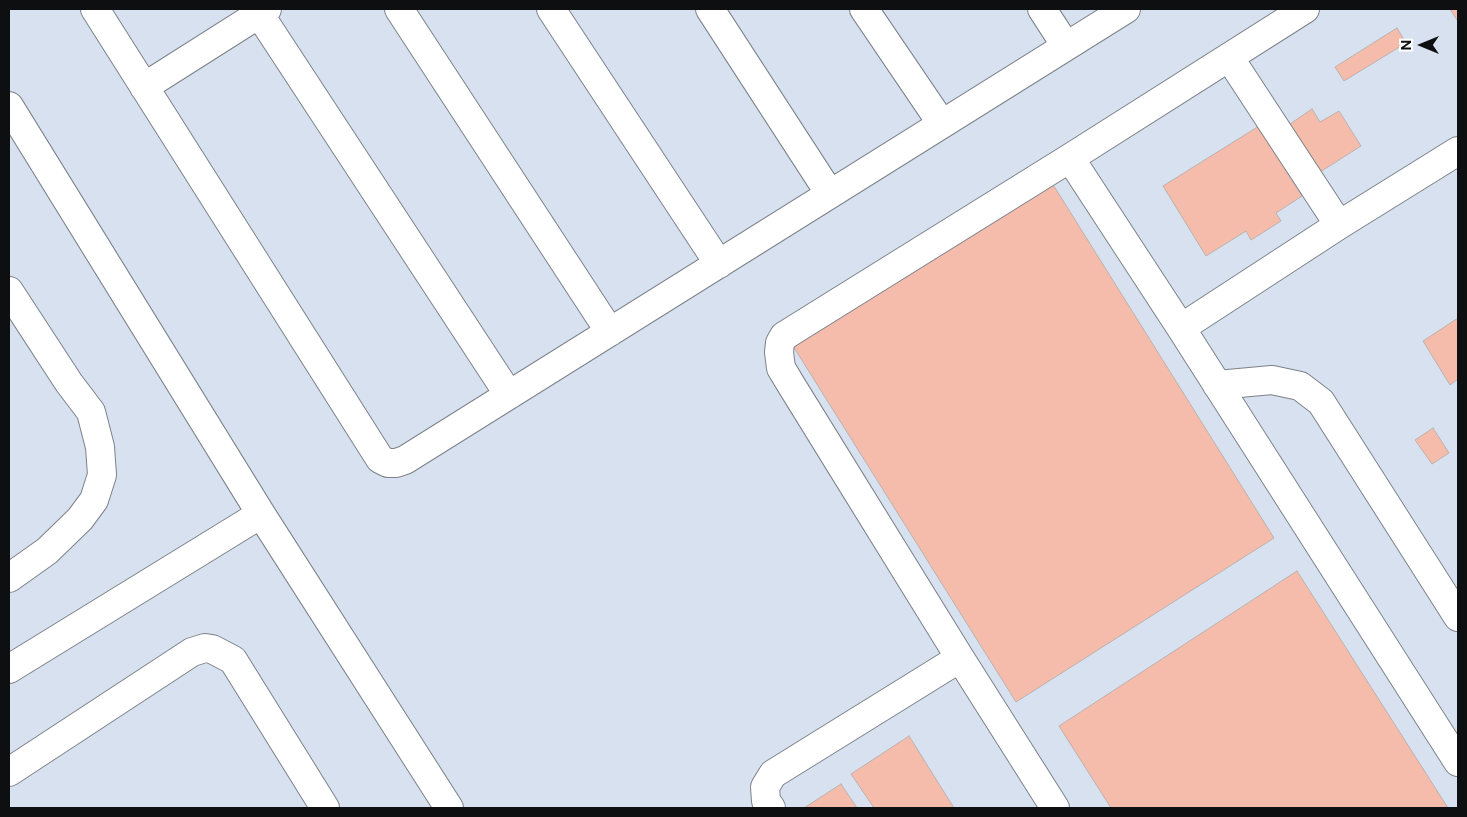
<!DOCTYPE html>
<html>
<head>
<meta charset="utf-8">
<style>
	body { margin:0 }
	#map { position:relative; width:1467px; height:817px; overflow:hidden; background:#e9eff8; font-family:Figtree,sans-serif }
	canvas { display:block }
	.frame { position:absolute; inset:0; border:10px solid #0d0f11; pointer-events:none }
	.north { position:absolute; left:1397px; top:20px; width:50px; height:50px; -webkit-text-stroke:4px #fff; paint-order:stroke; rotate:270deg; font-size:14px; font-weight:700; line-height:20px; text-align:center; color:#0d0f11 }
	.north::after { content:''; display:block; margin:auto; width:18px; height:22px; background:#0d0f11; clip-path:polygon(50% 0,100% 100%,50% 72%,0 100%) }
</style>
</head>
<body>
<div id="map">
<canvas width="1467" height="817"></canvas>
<div class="frame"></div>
<div class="north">N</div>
</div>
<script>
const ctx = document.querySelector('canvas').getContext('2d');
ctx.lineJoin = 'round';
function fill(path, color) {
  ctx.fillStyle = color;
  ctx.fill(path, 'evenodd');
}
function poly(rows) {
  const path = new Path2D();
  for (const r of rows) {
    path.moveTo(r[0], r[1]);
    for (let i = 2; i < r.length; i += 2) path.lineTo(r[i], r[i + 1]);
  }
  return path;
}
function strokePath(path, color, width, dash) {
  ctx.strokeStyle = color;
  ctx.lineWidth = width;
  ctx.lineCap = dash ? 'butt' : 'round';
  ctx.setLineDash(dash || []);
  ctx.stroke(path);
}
const built = poly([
	[9,9,1458,9,1458,808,9,808]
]);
const building = poly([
	[1450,9,1458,9,1458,20,1457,20,1450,9],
	[1397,28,1406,43,1344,81,1335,67,1397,28],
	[1312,109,1320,122,1339,111,1361,146,1320,172,1290,124,1312,109],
	[1259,126,1302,196,1276,213,1281,221,1251,240,1246,231,1206,256,1163,186,1259,126],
	[1047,175,1274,538,1016,702,788,338,1047,175],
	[1458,318,1458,379,1450,385,1423,341,1458,318],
	[1433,428,1449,453,1432,464,1415,440,1433,428],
	[1297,571,1448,808,1111,808,1059,726,1297,571],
	[909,736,954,808,874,808,851,774,909,736],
	[841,784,857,808,804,808,841,784]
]);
const minor = poly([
	[95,9,380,459,388,463,396,463,405,460,1126,9],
	[256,9,509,395],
	[399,9,610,332],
	[551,9,719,264],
	[710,9,830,194],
	[864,9,942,124],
	[1042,9,1066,46],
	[1229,57,1339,225],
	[144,87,267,9],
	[9,106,261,514,449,808],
	[1070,158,1181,328,1458,762],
	[9,291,69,383,91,412,100,447,102,475,94,500,80,519,47,551,9,578],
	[1181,328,1339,225,1458,151],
	[1217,385,1272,380,1300,386,1321,402,1458,617],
	[9,669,261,514],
	[9,772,192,652,205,648,212,649,233,660,325,808],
	[771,808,766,801,765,787,773,774,960,658],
	[1055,808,960,658,790,383,781,368,779,352,780,343,784,336,1070,158,1305,9]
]);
fill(built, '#d7e1ef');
fill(building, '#f5bcab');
strokePath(building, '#bdb2af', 1);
strokePath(minor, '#7c8289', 30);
strokePath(minor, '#fff', 28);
</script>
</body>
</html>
